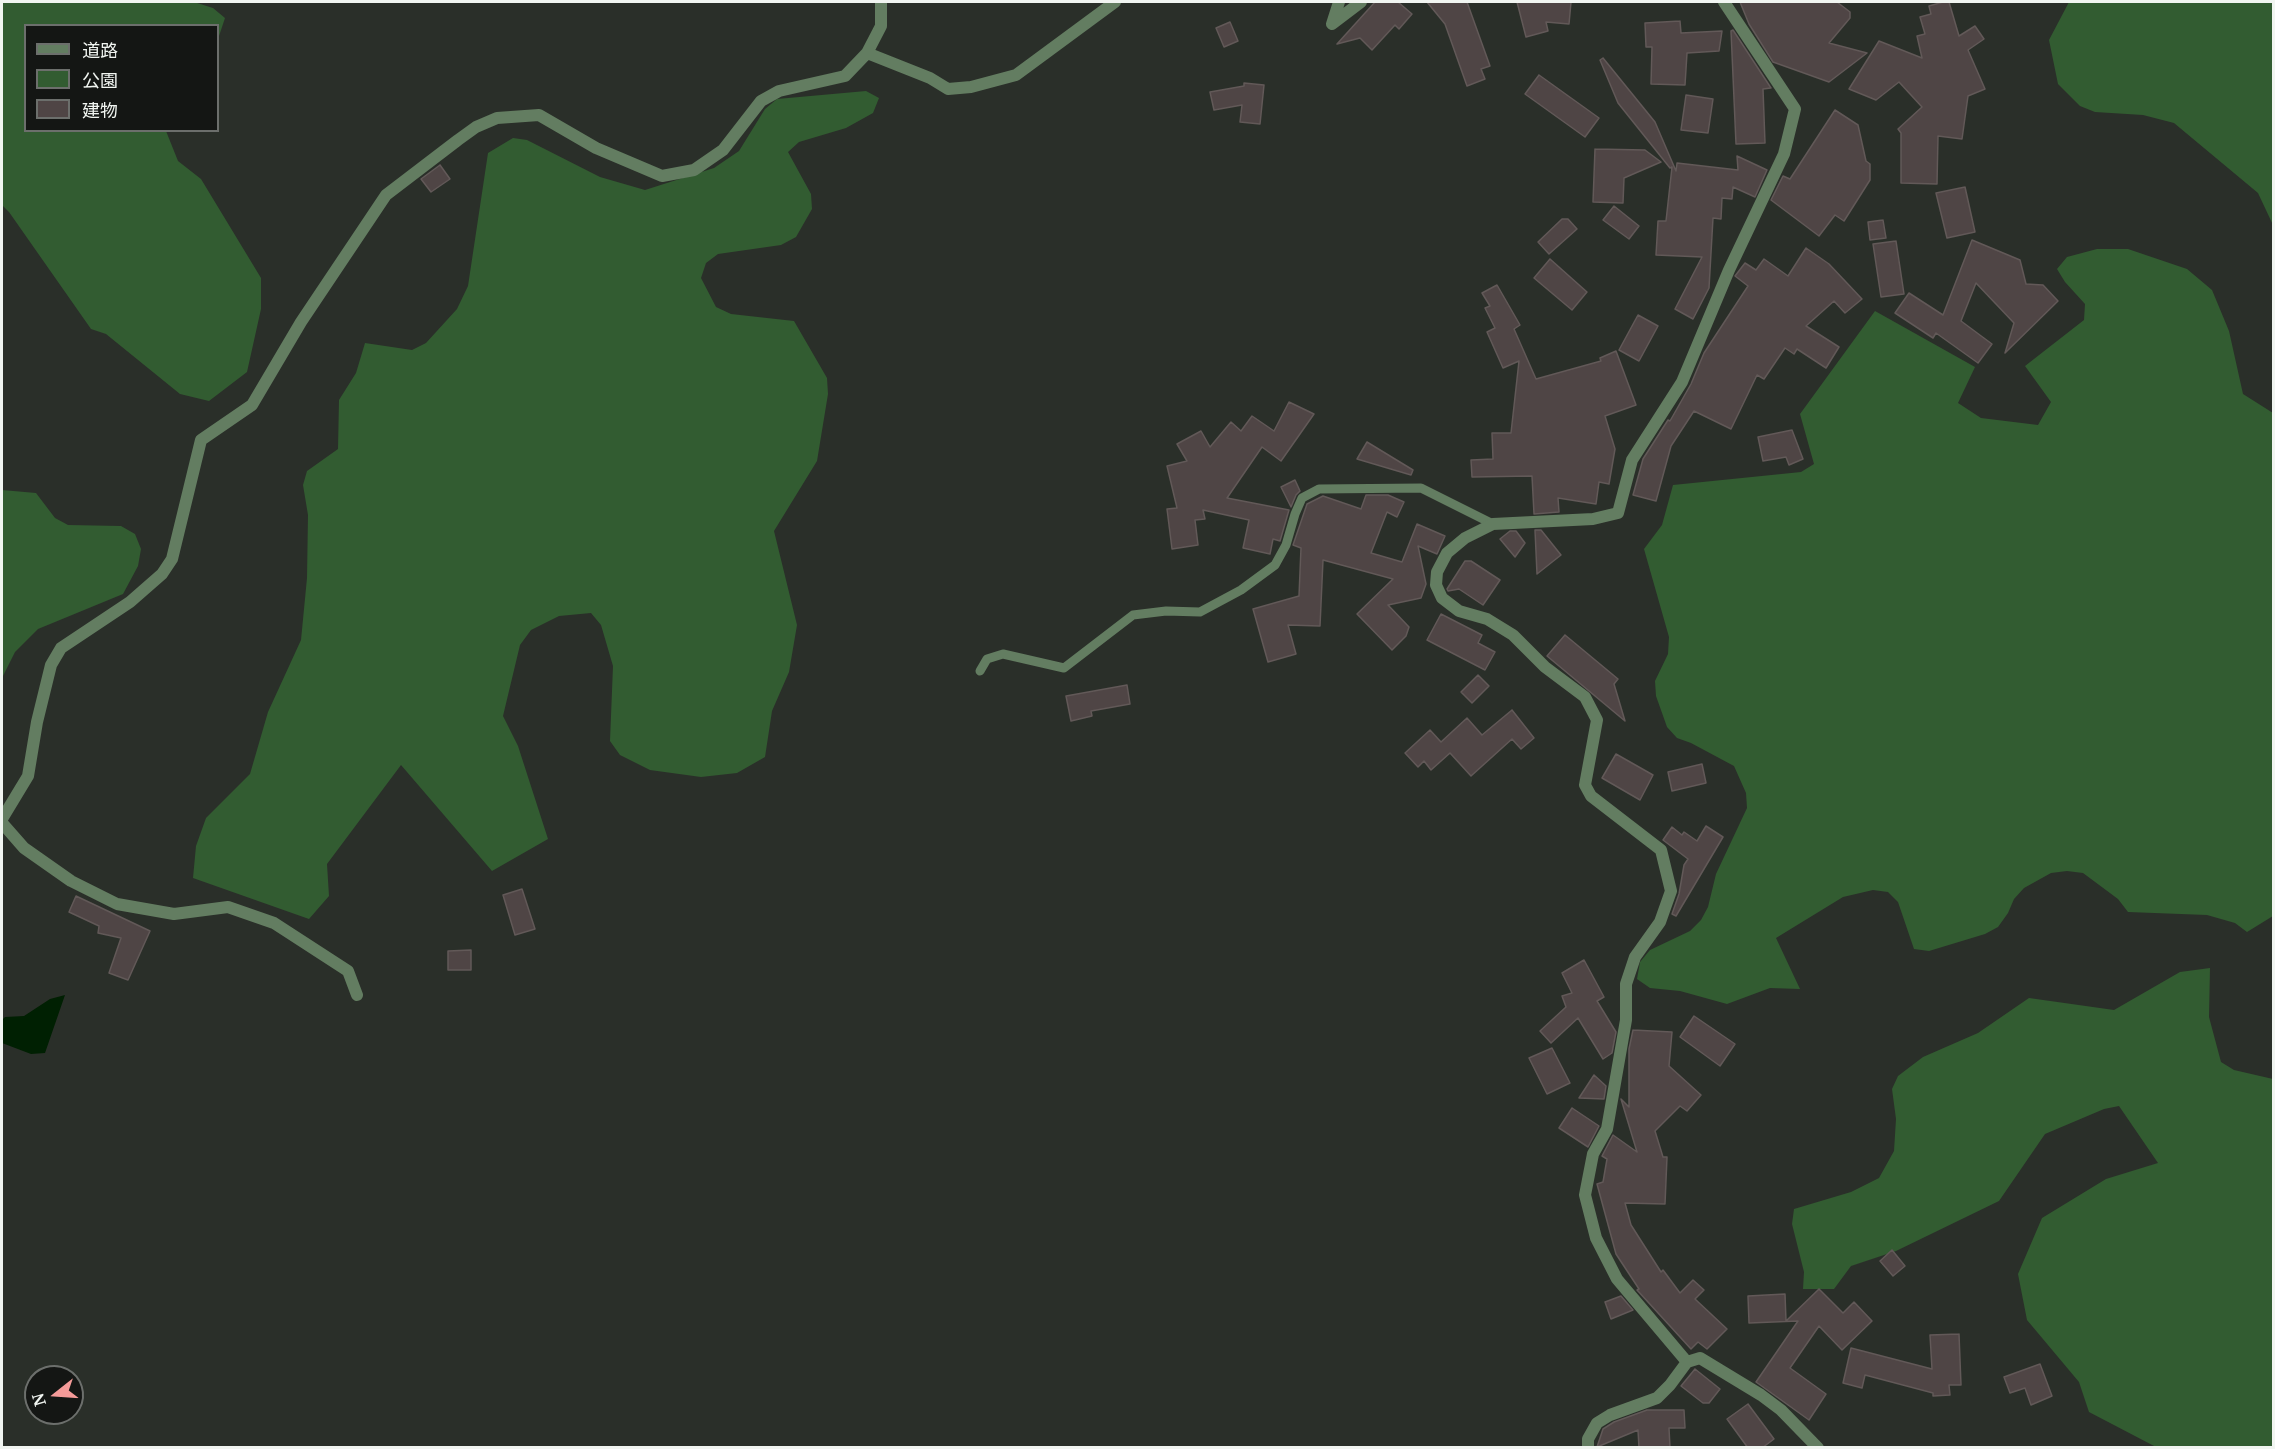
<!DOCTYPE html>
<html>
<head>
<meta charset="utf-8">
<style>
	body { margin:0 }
	#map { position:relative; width:2275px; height:1449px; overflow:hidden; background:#2a2f29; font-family:"Noto Serif","Noto Sans JP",serif }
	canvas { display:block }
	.frame { position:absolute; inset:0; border:3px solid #f1f5f1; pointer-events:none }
	.legend { position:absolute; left:24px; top:24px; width:195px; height:108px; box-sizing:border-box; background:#141614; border:2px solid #6c6f6c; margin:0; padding:8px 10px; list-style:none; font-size:18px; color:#f1f5f1 }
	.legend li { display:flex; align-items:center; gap:12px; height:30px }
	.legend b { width:30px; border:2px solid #6c6f6c }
	.north { position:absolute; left:24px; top:1365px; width:60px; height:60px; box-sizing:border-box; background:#141614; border:2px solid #6c6f6c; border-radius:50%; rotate:253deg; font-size:16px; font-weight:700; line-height:24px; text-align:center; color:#f1f5f1 }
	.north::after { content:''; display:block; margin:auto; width:21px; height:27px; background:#f59b99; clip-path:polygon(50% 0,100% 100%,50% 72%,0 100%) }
</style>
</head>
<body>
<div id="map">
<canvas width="2275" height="1449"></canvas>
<div class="frame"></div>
<ul class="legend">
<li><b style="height:8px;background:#637d61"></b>道路</li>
<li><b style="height:16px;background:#325c31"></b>公園</li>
<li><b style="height:16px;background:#4f4545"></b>建物</li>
</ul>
<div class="north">N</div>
</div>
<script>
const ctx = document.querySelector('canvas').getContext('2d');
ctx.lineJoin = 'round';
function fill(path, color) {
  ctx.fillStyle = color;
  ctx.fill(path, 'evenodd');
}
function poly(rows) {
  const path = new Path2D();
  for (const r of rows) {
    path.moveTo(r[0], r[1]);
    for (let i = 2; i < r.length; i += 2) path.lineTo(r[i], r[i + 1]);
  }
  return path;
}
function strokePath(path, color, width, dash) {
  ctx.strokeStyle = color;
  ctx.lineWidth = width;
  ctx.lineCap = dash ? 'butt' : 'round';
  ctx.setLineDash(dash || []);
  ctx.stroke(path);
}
const green = poly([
	[2,2,194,2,213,8,225,18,218,39,218,26,26,26,26,130,166,131,178,161,201,179,261,278,261,309,247,372,209,401,180,394,106,334,91,329,9,212,2,205],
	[2069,2,2273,2,2273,225,2258,193,2174,123,2143,115,2095,112,2080,106,2058,84,2049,40],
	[866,91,879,98,873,113,846,128,799,142,788,152,811,194,812,209,796,237,781,245,718,254,706,263,701,278,716,307,731,314,794,321,827,378,828,394,817,461,774,531,797,625,789,672,772,711,765,757,737,773,701,777,650,770,620,755,610,741,613,666,601,625,591,613,559,616,531,630,520,645,503,716,518,746,548,839,492,871,401,765,327,864,329,896,309,919,193,878,196,846,206,818,250,774,268,712,301,640,307,578,308,515,303,485,307,471,338,449,339,400,356,373,365,343,412,350,426,343,457,309,468,286,488,153,513,138,527,140,600,177,645,190,714,168,739,151,765,109,777,99],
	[2097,249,2128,249,2187,269,2212,290,2229,331,2243,394,2273,413,2273,916,2247,932,2235,923,2207,915,2128,912,2118,899,2083,873,2067,871,2051,873,2024,888,2014,899,2008,913,1998,927,1985,934,1929,951,1914,949,1898,902,1888,892,1873,890,1843,897,1776,938,1800,989,1770,988,1727,1004,1680,991,1650,988,1637,979,1640,962,1650,950,1690,931,1701,920,1708,907,1716,874,1747,808,1746,793,1734,766,1691,743,1677,738,1667,727,1656,696,1655,681,1668,654,1669,637,1644,549,1662,525,1673,485,1801,472,1814,464,1800,414,1875,311,1975,367,1958,403,1981,418,2038,425,2051,402,2025,366,2084,320,2085,304,2065,282,2057,269,2067,257],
	[2,490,36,493,55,518,68,525,121,526,135,534,141,549,138,566,123,594,38,629,15,652,2,678],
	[2210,968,2209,1017,2221,1062,2234,1070,2273,1079,2273,1447,2156,1447,2089,1412,2079,1382,2027,1320,2018,1274,2042,1218,2106,1179,2158,1163,2119,1106,2104,1109,2045,1134,1999,1201,1896,1251,1851,1266,1834,1289,1803,1289,1804,1272,1792,1224,1794,1209,1851,1192,1879,1178,1894,1151,1896,1119,1892,1089,1898,1076,1923,1057,1978,1033,2029,998,2114,1010,2180,972]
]);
const water = poly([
	[65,995,45,1053,31,1054,2,1043,2,1020,5,1017,24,1016,50,999]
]);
const building = poly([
	[1375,2,1398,2,1412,14,1399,29,1395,25,1372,50,1360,38,1337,44,1375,2],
	[1427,2,1467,2,1490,66,1481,69,1485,79,1467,86,1445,24,1427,2],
	[1517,2,1571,2,1569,24,1546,22,1548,31,1526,37,1517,2],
	[1740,2,1837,2,1850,12,1850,18,1829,43,1867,53,1829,82,1773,62,1749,24,1740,2],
	[1943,2,1949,2,1959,36,1975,26,1984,39,1968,50,1985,89,1968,96,1962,139,1938,136,1937,184,1901,183,1901,133,1898,129,1922,107,1899,82,1876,100,1849,89,1879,41,1922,58,1917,36,1925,34,1920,17,1931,14,1929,6,1943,2],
	[1680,21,1681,33,1722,31,1719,51,1687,53,1685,85,1651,84,1652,47,1646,47,1645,23,1680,21],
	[1230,22,1238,41,1224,47,1216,28,1230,22],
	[1733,30,1771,88,1763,89,1765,143,1736,144,1731,31,1733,30],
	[1603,58,1655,122,1676,171,1677,163,1738,170,1737,156,1767,170,1755,197,1733,187,1732,199,1722,198,1721,219,1713,218,1709,288,1693,319,1675,309,1702,257,1656,255,1658,221,1666,221,1672,167,1670,168,1618,103,1600,60,1603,58],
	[1539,75,1599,118,1585,137,1525,94,1539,75],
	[1244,83,1264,85,1260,124,1240,122,1242,105,1214,110,1210,92,1244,86,1244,83],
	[1686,95,1713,99,1708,133,1681,130,1686,95],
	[1835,110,1858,125,1866,161,1870,164,1870,180,1844,221,1835,215,1819,236,1771,200,1783,176,1790,179,1835,110],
	[1595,149,1645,150,1661,162,1624,178,1623,203,1593,202,1595,149],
	[440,165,450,179,431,192,421,179,440,165],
	[1965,187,1975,232,1947,238,1936,193,1965,187],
	[1614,206,1639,226,1629,239,1603,220,1614,206],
	[1562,219,1568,219,1577,229,1549,254,1538,242,1562,219],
	[1883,220,1886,238,1870,240,1868,222,1883,220],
	[1972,240,2020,260,2026,284,2043,285,2058,301,2005,353,2014,323,1976,283,1961,321,1992,344,1978,363,1936,333,1933,338,1895,313,1909,293,1943,315,1972,240],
	[1896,241,1904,294,1881,297,1873,244,1896,241],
	[1806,248,1829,264,1862,299,1845,313,1834,301,1806,326,1839,347,1826,368,1797,349,1794,354,1785,348,1764,379,1757,375,1731,429,1694,411,1671,446,1656,501,1633,495,1643,459,1668,420,1670,421,1691,384,1704,353,1748,286,1735,276,1745,263,1756,270,1764,259,1788,276,1806,248],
	[1550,259,1587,292,1572,310,1534,278,1550,259],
	[1497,285,1520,325,1514,329,1536,379,1601,361,1600,358,1616,351,1636,405,1605,416,1615,449,1609,484,1599,482,1596,504,1558,498,1559,512,1534,514,1532,476,1472,477,1471,460,1493,459,1492,433,1511,433,1519,361,1503,368,1487,332,1495,328,1485,308,1490,306,1482,293,1497,285],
	[1638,315,1658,326,1639,361,1619,350,1638,315],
	[1289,402,1314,414,1281,461,1262,447,1227,498,1289,510,1280,541,1273,539,1270,554,1243,548,1249,520,1203,510,1205,519,1195,520,1198,545,1172,549,1167,509,1177,508,1167,466,1187,461,1177,444,1201,431,1210,447,1231,422,1241,431,1252,416,1274,431,1289,402],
	[1792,430,1803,459,1789,465,1786,457,1763,461,1758,437,1792,430],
	[1367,442,1413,470,1411,475,1357,459,1367,442],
	[1295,480,1300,491,1296,495,1291,507,1281,487,1295,480],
	[1366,495,1388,495,1404,502,1397,517,1387,512,1371,553,1402,562,1417,524,1445,536,1437,554,1418,546,1426,584,1421,598,1388,605,1409,627,1406,636,1392,650,1357,614,1393,579,1323,560,1320,626,1288,625,1296,654,1268,662,1253,609,1299,596,1301,548,1293,545,1307,504,1323,496,1361,509,1366,495],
	[1535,530,1541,530,1561,555,1537,574,1535,530],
	[1510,531,1516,531,1525,543,1515,557,1500,539,1510,531],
	[1465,561,1471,561,1500,580,1483,605,1459,589,1448,591,1447,589,1465,561],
	[1441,614,1482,635,1478,643,1495,652,1485,670,1427,640,1441,614],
	[1565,635,1618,679,1614,684,1625,721,1547,656,1565,635],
	[1478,675,1489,686,1472,703,1461,692,1478,675],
	[1127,685,1130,704,1091,711,1092,716,1071,721,1066,696,1127,685],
	[1512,710,1534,738,1521,749,1512,739,1471,776,1450,753,1431,770,1424,761,1418,767,1405,753,1430,730,1441,742,1467,718,1482,735,1512,710],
	[1616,754,1653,775,1640,800,1602,778,1616,754],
	[1702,764,1706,783,1672,791,1668,772,1702,764],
	[1706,826,1723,837,1676,916,1672,914,1679,894,1684,865,1688,859,1663,840,1672,827,1682,835,1684,832,1697,841,1706,826],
	[522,889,535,929,515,935,503,895,522,889],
	[76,896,150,931,128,980,109,973,121,938,98,933,99,926,69,912,76,896],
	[471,950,471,970,448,970,448,951,471,950],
	[1584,960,1604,997,1597,1001,1616,1032,1612,1053,1603,1059,1578,1018,1551,1043,1540,1031,1566,1007,1562,996,1572,993,1562,973,1584,960],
	[1694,1016,1735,1044,1720,1066,1680,1037,1694,1016],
	[1633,1030,1672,1032,1669,1066,1701,1095,1687,1111,1680,1106,1655,1131,1663,1157,1667,1157,1665,1204,1625,1203,1631,1225,1661,1272,1663,1270,1680,1293,1693,1280,1704,1290,1695,1299,1727,1329,1707,1349,1698,1342,1691,1349,1637,1290,1639,1289,1616,1254,1597,1184,1603,1182,1607,1159,1602,1156,1613,1135,1637,1152,1621,1099,1629,1107,1629,1049,1633,1030],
	[1552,1048,1570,1083,1547,1094,1529,1058,1552,1048],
	[1594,1075,1606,1086,1604,1099,1579,1098,1594,1075],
	[1572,1108,1599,1126,1588,1147,1559,1128,1572,1108],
	[1892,1250,1905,1266,1893,1276,1880,1261,1892,1250],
	[1819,1289,1843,1313,1854,1302,1872,1321,1842,1350,1819,1326,1790,1368,1826,1394,1809,1420,1756,1382,1798,1321,1749,1323,1748,1296,1785,1294,1786,1321,1819,1289],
	[1621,1296,1633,1310,1611,1319,1605,1302,1621,1296],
	[1959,1334,1961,1385,1949,1385,1950,1395,1933,1396,1933,1393,1865,1375,1862,1388,1843,1383,1851,1348,1932,1369,1930,1335,1959,1334],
	[2040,1364,2052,1396,2031,1405,2025,1388,2010,1393,2004,1377,2040,1364],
	[1695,1369,1720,1389,1709,1403,1703,1403,1681,1386,1695,1369],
	[1748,1404,1774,1439,1762,1448,1748,1448,1727,1419,1748,1404],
	[1647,1410,1684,1410,1685,1428,1669,1428,1670,1448,1639,1448,1638,1430,1597,1447,1603,1429,1614,1422,1647,1410]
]);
const lane = poly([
	[980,671,987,659,1003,654,1064,668,1133,615,1166,611,1200,612,1241,590,1275,565,1286,545,1295,514,1302,498,1319,489,1421,488,1493,524]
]);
const street = poly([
	[1339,2,1332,24,1361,2],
	[867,53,930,78,948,89,971,87,1016,75,1115,2],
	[2,819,28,776,37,722,51,665,61,648,130,602,162,574,172,559,201,440,252,405,301,322,386,195,458,140,476,127,497,118,539,115,596,148,662,176,694,170,723,150,761,101,779,91,845,76,867,53,881,26,881,2],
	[2,823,24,848,71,881,117,904,174,914,228,907,274,923,348,971,357,995],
	[1687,1362,1617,1279,1596,1238,1585,1195,1593,1154,1607,1129,1626,1020,1626,984,1635,957,1660,922,1671,891,1661,850,1591,796,1585,785,1597,720,1585,697,1545,667,1513,635,1487,619,1459,611,1442,598,1436,585,1437,572,1447,553,1465,538,1493,524,1593,519,1618,513,1632,460,1682,382,1729,270,1784,154,1795,109,1724,2],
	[1588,1448,1588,1439,1597,1423,1610,1415,1657,1398,1670,1385,1687,1362,1700,1358,1761,1395,1781,1410,1818,1448]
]);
fill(green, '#325c31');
fill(water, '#002002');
fill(building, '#4f4545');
strokePath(building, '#625958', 1.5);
strokePath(lane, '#637d61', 9);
strokePath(street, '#637d61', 12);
</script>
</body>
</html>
